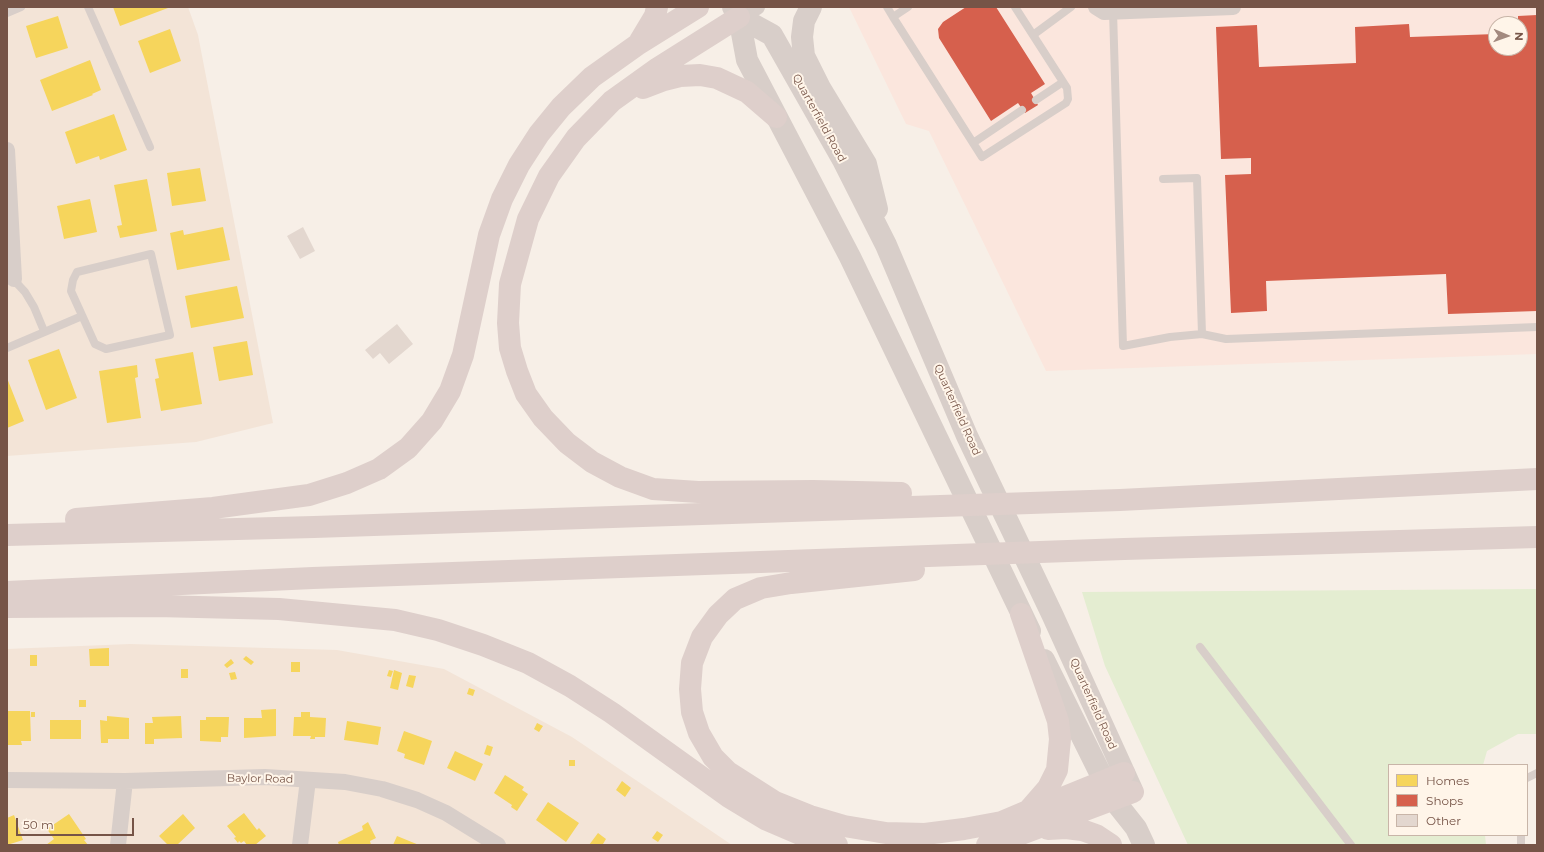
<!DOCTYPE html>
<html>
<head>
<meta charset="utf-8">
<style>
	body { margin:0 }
	#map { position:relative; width:1544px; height:852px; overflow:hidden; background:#f7efe7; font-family:Montserrat,sans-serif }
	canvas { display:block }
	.frame { position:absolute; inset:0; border:8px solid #765447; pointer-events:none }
	.legend { position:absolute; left:1388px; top:764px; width:140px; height:72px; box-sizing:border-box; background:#fff5e9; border:1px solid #c8b5a8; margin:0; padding:5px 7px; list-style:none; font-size:12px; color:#765447 }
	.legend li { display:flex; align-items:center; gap:8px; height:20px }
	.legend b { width:20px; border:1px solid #c8b5a8 }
	.north { position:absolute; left:1488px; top:16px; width:40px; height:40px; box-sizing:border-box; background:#fff5e9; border:1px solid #c8b5a8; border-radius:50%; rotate:92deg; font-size:11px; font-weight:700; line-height:16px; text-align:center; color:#765447 }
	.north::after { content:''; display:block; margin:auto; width:14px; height:18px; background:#a38a7f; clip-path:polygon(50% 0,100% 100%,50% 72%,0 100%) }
	.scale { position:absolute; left:16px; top:818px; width:118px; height:18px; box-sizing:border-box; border:2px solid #765447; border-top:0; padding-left:5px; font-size:12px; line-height:14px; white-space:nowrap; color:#765447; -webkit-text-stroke:3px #fff5e9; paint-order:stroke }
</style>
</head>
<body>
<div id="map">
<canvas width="1544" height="852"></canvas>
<div class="frame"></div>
<ul class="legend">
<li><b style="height:11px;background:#f6d55c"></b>Homes</li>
<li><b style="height:11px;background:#d6604d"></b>Shops</li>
<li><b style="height:11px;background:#e3d7cf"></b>Other</li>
</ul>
<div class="north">N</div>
<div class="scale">50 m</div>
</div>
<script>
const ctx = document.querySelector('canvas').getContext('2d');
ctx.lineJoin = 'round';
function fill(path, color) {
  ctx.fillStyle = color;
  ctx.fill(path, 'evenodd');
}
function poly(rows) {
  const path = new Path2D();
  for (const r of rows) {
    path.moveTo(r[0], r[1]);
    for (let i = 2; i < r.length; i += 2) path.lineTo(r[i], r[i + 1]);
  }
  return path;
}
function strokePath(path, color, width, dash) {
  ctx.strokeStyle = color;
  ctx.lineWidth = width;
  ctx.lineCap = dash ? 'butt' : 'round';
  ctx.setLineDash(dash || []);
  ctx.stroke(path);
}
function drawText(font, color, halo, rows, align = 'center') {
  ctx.font = font + ' Montserrat,sans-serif';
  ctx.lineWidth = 4;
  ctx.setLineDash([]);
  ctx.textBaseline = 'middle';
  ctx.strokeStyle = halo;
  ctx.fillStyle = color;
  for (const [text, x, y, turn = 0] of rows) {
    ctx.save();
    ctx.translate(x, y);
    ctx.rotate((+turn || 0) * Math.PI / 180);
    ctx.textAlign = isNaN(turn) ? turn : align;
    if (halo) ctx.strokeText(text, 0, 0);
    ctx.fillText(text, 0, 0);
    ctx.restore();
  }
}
const residential = poly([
	[7,7,188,7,198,35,273,423,196,442,7,456],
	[130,644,337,650,444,669,572,737,732,845,7,845,7,649]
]);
const commercial = poly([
	[849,7,1537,7,1537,354,1046,371,929,131,906,124],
	[1496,24,1520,24,1520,48,1496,48]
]);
const green = poly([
	[1537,589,1537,734,1518,734,1487,751,1483,765,1389,765,1389,835,1485,835,1486,845,1188,845,1105,666,1082,592]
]);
const homes = poly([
	[113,7,167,7,168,8,120,26],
	[58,16,68,48,36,58,26,26],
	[170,29,181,61,150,73,138,41],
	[90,60,101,90,92,94,93,95,52,111,40,80],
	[114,114,127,150,100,160,99,156,76,164,65,132],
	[200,168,206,201,172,206,167,173],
	[147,179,157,231,120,238,117,226,122,225,114,185],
	[90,199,97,232,64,239,57,206],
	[223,227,230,260,177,270,170,233,183,230,184,235],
	[237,286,244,318,191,328,185,296],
	[247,341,253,375,219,381,213,347],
	[59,349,77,398,46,410,28,360],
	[193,352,202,404,161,411,155,379,159,378,155,359],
	[137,365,138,377,135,378,141,418,107,423,99,371],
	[7,378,24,421,7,428],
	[109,648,109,666,90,666,89,649],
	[30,655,37,655,37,666,30,666],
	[246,656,254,662,251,665,243,659],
	[231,659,234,663,227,668,224,665],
	[291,662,300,662,300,672,291,672],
	[181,669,188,669,188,678,181,678],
	[389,670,393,671,391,677,387,676],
	[394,670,402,673,398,690,390,688],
	[235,672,237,679,231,680,229,673],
	[409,675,416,676,413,688,406,686],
	[469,688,475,690,473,696,467,694],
	[79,700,86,700,86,707,79,707],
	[276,709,276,736,244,738,244,718,262,718,261,710],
	[8,711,30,711,31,741,21,741,22,745,7,745],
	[31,712,35,712,35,717,31,717],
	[301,712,310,712,310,717,326,718,325,737,315,737,315,739,310,739,311,736,293,736,294,717,301,717],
	[107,716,129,718,129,739,108,739,108,743,101,743,100,720,107,721],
	[181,716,182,738,154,739,154,744,145,744,145,723,153,723,152,717],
	[206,717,229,717,228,737,221,737,221,742,200,741,200,720,206,720],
	[50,720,81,720,81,739,50,739],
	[347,721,381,727,378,745,344,740],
	[537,723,543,726,539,732,534,729],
	[404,731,432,741,424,765,404,758,405,754,397,751],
	[487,745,493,747,490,756,484,754],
	[455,751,483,764,475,781,447,768],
	[569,760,575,760,575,766,569,766],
	[505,775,524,787,522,790,528,794,517,811,511,807,512,805,494,793],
	[622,781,631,788,625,797,616,790],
	[548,802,579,823,566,842,536,820],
	[244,813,257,830,259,828,266,836,255,845,247,845,244,841,241,843,239,841,238,843,234,838,236,837,227,826],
	[69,814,86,839,84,840,88,845,46,845,54,839,47,829],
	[183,814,195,828,177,845,168,845,159,836],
	[14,815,23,840,7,845,7,818],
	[368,822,376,838,370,841,371,845,339,845,338,842,363,830,362,826],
	[657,831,663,835,658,842,652,838],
	[598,833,606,839,603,844,605,845,589,845],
	[397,836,419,845,393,845]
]);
const shops = poly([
	[966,7,996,7,1045,84,1031,93,1038,105,1025,113,1018,103,991,121,939,38,938,29,943,22],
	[1537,15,1537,311,1448,314,1446,274,1266,281,1267,311,1231,313,1225,175,1251,174,1251,158,1221,159,1216,27,1257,25,1259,67,1356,63,1355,27,1409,24,1410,37,1496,34,1496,48,1520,48,1520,24,1518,24,1518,16]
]);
const building = poly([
	[303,227,315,251,300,259,287,236],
	[397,324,413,344,389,364,380,353,373,359,365,350]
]);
const lane = poly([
	[88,7,150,147],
	[887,7,893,17],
	[908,7,893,17,982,157,1066,103,1068,99,1067,88,1015,7],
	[1113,11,1123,346,1170,337,1202,334,1226,339,1537,327],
	[7,13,21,7],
	[1033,35,1071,7],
	[1036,100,1063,82],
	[973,143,1022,110],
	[1163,179,1197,178,1202,334],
	[151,254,170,335,106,349,95,344,71,291,73,280,77,272,151,254],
	[12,278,25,292,34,307,44,331],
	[7,348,82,316],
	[1200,647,1351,845],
	[1527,778,1537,773],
	[1521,835,1521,845]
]);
const street = poly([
	[1096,7,1104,12,1233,7],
	[739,17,757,7],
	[7,150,14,279],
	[7,780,125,781,265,777,345,782,382,789,417,800,446,813,498,845],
	[118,845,125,781],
	[300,845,308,780]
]);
const secondary = poly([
	[733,7,739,17,747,60,850,257,1030,631],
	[811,7,804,21,802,37,804,56,820,88,866,164,877,209],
	[739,17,772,35,843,160,886,245,967,436,1052,614,1132,790],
	[1044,660,1113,799,1136,828,1144,845]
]);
const highway = poly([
	[739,17,658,68,612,101,576,138,549,176,528,219,510,284,508,323,510,348,517,371,526,394,543,418,567,443,592,462,620,477,653,489,698,492,813,491,901,493],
	[640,41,655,16,657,7],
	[643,88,664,80,680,76,700,75,717,78,747,92,776,117],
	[76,519,213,508,309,495,347,483,379,469,408,448,432,421,450,391,463,355,489,235,502,199,519,165,539,134,561,107,592,77,637,45,698,7],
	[7,535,314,527,1120,500,1537,479],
	[914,570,791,583,761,588,735,599,718,615,702,637,692,663,690,689,692,712,699,733,713,757,728,772,775,802,810,816,844,826,886,833,925,834,964,829,1002,822,1028,811,1048,788,1057,770,1060,739,1058,721,1021,614],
	[7,592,313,578,1124,549,1537,537],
	[7,607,157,606,279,609,395,620,438,630,483,645,528,663,570,686,612,713,729,797,767,820,802,835,837,845],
	[1033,810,1124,773],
	[1048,829,1066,828,1082,830,1096,835,1111,845],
	[987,845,1008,839,1133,792]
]);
const streetNames = [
	["Quarterfield Road",819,118,61],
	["Quarterfield Road",957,410,66],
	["Quarterfield Road",1093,704,66],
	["Baylor Road",260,779,1]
];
fill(residential, '#f3e4d7');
fill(commercial, '#fbe6dd');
fill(green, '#e4edd1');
fill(homes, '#f6d55c');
fill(shops, '#d6604d');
fill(building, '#e3d7cf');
strokePath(lane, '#d8cec9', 8);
strokePath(street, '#d8cec9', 16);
strokePath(secondary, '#d8cec9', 22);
strokePath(highway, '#decfcb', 22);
drawText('11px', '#765447', '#fff5e9', streetNames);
</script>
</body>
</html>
